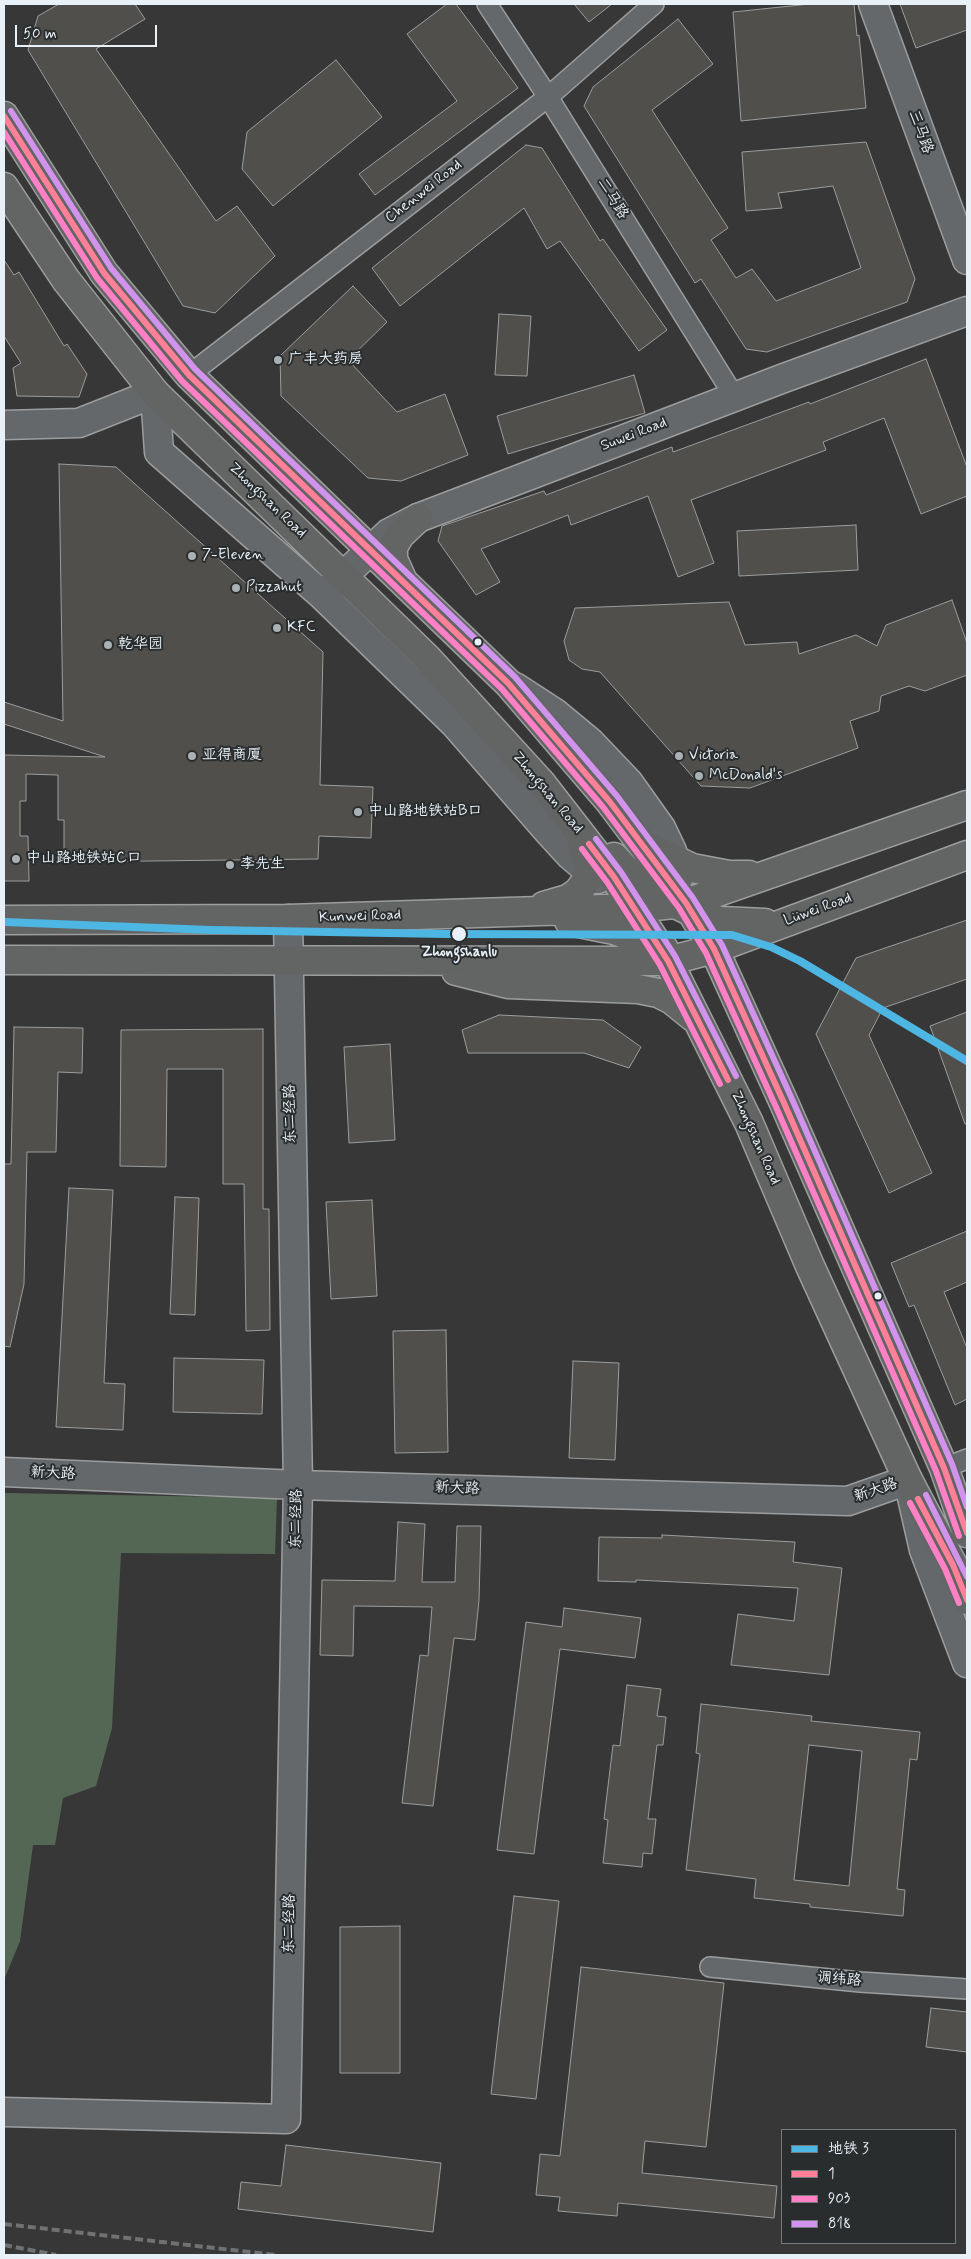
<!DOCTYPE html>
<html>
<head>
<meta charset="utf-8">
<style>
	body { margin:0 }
	#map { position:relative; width:971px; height:2259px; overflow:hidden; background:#373737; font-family:Mynerve,"LXGW WenKai TC",sans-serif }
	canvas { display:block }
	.frame { position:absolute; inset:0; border:5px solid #e8f1f8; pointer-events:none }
	.legend { position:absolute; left:781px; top:2129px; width:175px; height:115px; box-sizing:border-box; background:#2a2d2e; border:1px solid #767b7f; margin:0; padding:6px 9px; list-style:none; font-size:15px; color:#e8f1f8 }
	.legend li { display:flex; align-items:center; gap:10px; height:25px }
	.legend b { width:25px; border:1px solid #767b7f }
	.scale { position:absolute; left:15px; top:25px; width:142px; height:22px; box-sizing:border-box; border:2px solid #e8f1f8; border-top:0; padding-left:6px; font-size:15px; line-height:18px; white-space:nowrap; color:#e8f1f8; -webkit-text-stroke:4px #2a2d2e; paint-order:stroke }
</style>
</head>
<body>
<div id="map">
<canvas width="971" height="2259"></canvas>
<div class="frame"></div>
<ul class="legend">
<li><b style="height:6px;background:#4eb6e2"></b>地铁 3</li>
<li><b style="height:6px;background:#ff8098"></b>1</li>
<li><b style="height:6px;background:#ff80c5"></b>903</li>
<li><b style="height:6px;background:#d193ec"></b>818</li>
</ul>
<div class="scale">50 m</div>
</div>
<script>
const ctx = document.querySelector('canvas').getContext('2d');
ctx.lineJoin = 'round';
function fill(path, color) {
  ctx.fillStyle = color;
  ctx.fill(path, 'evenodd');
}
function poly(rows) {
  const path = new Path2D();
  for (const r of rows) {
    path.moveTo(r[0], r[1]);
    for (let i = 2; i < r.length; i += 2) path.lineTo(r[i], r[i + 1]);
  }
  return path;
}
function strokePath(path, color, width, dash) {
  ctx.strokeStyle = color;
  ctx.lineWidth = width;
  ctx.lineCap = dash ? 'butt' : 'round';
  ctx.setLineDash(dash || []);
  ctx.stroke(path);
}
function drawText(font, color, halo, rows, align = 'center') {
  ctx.font = font + ' Mynerve,"LXGW WenKai TC",sans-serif';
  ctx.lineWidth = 4;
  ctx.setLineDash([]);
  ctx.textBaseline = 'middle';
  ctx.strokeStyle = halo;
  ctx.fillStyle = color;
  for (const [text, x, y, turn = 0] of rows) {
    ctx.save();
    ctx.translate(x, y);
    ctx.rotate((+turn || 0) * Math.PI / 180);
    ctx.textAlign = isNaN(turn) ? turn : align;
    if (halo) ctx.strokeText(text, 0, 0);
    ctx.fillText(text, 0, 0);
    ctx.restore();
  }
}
const green = poly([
	[4,1493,277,1498,275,1554,121,1553,112,1728,96,1786,63,1798,55,1845,33,1845,20,1941,4,1980]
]);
const building = poly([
	[59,4,135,4,145,19,96,49,216,221,237,206,275,256,215,313,183,306,28,50,38,16,59,4],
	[447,4,456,4,518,88,375,195,359,174,457,101,407,34,447,4],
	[574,4,612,4,589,22,574,4],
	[810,4,854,4,857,36,859,35,866,108,741,121,733,12,810,4],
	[900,4,967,4,967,30,916,48,900,4],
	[678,19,713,64,652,110,728,228,711,240,736,278,752,269,776,301,861,268,833,186,778,193,782,208,746,211,742,152,866,142,915,279,907,302,767,352,746,349,701,279,695,283,584,106,593,87,678,19],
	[336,60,382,117,273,206,242,169,247,132,336,60],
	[526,145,542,148,600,241,603,239,667,330,639,351,560,241,547,249,524,208,400,306,372,268,526,145],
	[4,260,14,275,19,272,64,346,67,344,87,374,79,397,17,396,13,368,21,363,4,336,4,260],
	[353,286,387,322,348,360,397,412,445,394,468,455,401,481,368,478,281,396,280,356,353,286],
	[499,314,531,316,527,376,495,375,499,314],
	[926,359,967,467,967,496,921,514,884,418,823,442,826,450,691,500,714,563,678,577,648,496,571,525,568,515,481,549,500,582,476,595,438,541,442,526,544,491,546,495,672,447,673,452,809,402,810,404,926,359],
	[634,375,645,413,508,454,497,416,634,375],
	[59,464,116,467,323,652,320,785,373,787,371,838,319,836,318,859,64,862,64,820,58,820,58,775,26,774,26,801,20,801,20,836,28,836,29,881,4,881,4,755,105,757,4,724,4,702,63,721,59,464],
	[856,525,858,570,739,576,737,531,856,525],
	[952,600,967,643,967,675,925,691,909,686,881,696,879,711,850,721,858,748,750,788,701,786,600,672,582,669,569,660,564,641,575,608,729,602,745,645,797,642,799,654,856,635,877,646,886,625,952,600],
	[967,920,967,979,883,1008,869,1035,932,1173,889,1193,816,1034,856,958,967,920],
	[967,1012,967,1124,965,1124,930,1026,967,1012],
	[499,1015,603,1020,641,1047,629,1068,584,1053,468,1053,462,1030,499,1015],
	[14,1027,83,1028,82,1073,58,1072,56,1152,27,1152,24,1284,10,1347,4,1346,4,1164,11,1164,14,1027],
	[263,1029,263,1209,269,1209,270,1330,246,1331,244,1184,223,1184,223,1069,167,1069,166,1167,120,1166,121,1030,263,1029],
	[390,1044,395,1140,349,1143,344,1047,390,1044],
	[69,1188,113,1190,104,1383,125,1384,123,1430,56,1427,69,1188],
	[175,1197,199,1198,195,1315,170,1314,175,1197],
	[372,1200,377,1296,331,1299,326,1202,372,1200],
	[967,1231,967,1282,944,1292,967,1348,967,1399,955,1405,914,1305,909,1307,891,1263,967,1231],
	[446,1330,448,1452,395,1453,393,1331,446,1330],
	[174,1358,264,1360,262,1414,173,1412,174,1358],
	[573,1361,619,1363,615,1460,569,1458,573,1361],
	[398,1522,425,1524,422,1582,455,1582,457,1526,481,1526,479,1600,475,1640,454,1638,433,1806,402,1803,420,1655,428,1656,432,1607,354,1606,353,1656,320,1655,322,1580,395,1581,398,1522],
	[662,1535,795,1542,793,1562,842,1568,829,1675,731,1665,738,1614,794,1621,798,1588,636,1580,636,1582,598,1581,599,1537,662,1538,662,1535],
	[564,1608,641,1618,635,1658,560,1649,534,1854,497,1850,526,1622,562,1627,564,1608],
	[627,1685,661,1689,657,1716,666,1717,663,1745,657,1745,648,1819,656,1819,652,1854,643,1853,642,1867,603,1863,608,1820,604,1819,613,1745,620,1746,627,1685],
	[701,1704,812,1716,811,1721,920,1732,917,1760,910,1759,897,1889,905,1890,903,1916,810,1907,810,1904,754,1898,756,1879,686,1870,700,1754,696,1753,701,1704],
	[809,1745,862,1751,849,1886,794,1880,809,1745],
	[514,1896,559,1901,536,2099,491,2094,514,1896],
	[400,1926,400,2073,340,2073,340,1927,400,1926],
	[581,1967,724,1983,706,2147,645,2141,642,2173,777,2186,774,2218,618,2203,617,2216,558,2211,560,2197,536,2195,540,2154,560,2156,581,1967],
	[931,2008,967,2012,967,2052,926,2047,931,2008],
	[286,2145,441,2163,433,2232,238,2209,241,2182,281,2186,286,2145]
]);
const street = poly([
	[487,4,548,97,734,396],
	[189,375,548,97,654,4],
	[944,1468,967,1459],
	[710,1967,860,1982,967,1989]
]);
const secondary = poly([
	[873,4,967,260],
	[4,425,79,423,155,393,159,452,322,595,455,724,548,831,570,855,598,879],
	[326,592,389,533,418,518,784,378,967,311],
	[515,687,555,713,590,742,629,783,661,828,672,851,679,877],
	[4,1472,298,1485,848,1501,908,1480,924,1550,967,1663],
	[4,2112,286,2119,298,1485,288,919]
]);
const primary = poly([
	[4,116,104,273,189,375,508,683,610,802,686,903,714,949,784,1103,944,1468,967,1533],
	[4,187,66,280,155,393,427,658,542,784,614,877,668,961,749,1123,810,1266,908,1480,953,1565,967,1600],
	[402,579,393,559,393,547,400,535,418,518],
	[648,847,692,868,729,875,749,875],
	[614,857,625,869,647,887,661,897,692,912,721,921,765,923],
	[544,906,568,899,578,892,586,881,589,872,581,839],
	[4,920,288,919,635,908,674,904,686,903,967,805],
	[569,921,614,930,664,949],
	[4,960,668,961,714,949,967,855],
	[456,971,508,984,638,989,658,993,672,1000,693,1017]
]);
const rail = poly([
	[4,2224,276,2255],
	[4,2245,56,2255]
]);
const bus1 = poly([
	[4,116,104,273,189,375,508,683,610,802,686,903,714,949,784,1103,944,1468,967,1533],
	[589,844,614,877,668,961,728,1080],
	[918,1499,953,1565,967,1600]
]);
const bus2 = poly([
	[4,132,97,278,182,381,502,689,603,807,679,908,706,953,776,1107,936,1471,959,1536],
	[582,849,607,882,660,965,720,1084],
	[910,1503,945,1569,959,1603]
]);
const bus3 = poly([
	[11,111,111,268,195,369,515,677,617,796,693,898,722,945,792,1099,952,1464,967,1507],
	[596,839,621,872,675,956,736,1076],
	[926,1495,967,1577]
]);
const metro1 = poly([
	[4,922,211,930,447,934,732,935,771,947,800,961,967,1061]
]);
const markers = [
	[278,360,5,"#aab0b4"],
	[192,556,5,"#aab0b4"],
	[236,588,5,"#aab0b4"],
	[277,628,5,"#aab0b4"],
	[478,642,4.5,"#e8f1f8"],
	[108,645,5,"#aab0b4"],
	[192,756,5,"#aab0b4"],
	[679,756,5,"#aab0b4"],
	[699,776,5,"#aab0b4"],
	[358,812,5,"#aab0b4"],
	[16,859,5,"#aab0b4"],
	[230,865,5,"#aab0b4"],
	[459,934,8,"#e8f1f8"],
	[878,1296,4.5,"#e8f1f8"]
];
const streetNames = [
	["三马路",920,132,70],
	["Chenwei Road",424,192,-38],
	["二马路",612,199,58],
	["Suwei Road",634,435,-21],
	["Zhongshan Road",267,501,44],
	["Zhongshan Road",547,793,50],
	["Lüwei Road",818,910,-20],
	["Kunwei Road",360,917,-2],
	["东二经路",291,1114,-91],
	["Zhongshan Road",755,1138,66],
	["新大路",53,1474,3],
	["新大路",457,1489,2],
	["新大路",876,1491,-19],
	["东二经路",297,1519,-89],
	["东二经路",290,1924,-89],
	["调纬路",839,1980,5]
];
const poiNames = [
	["广丰大药房",288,360],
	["7-Eleven",202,556],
	["Pizzahut",246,588],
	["KFC",287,628],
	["乾华园",118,645],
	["亚得商厦",202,756],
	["Victoria",689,756],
	["McDonald's",709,776],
	["中山路地铁站B口",368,812],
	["中山路地铁站C口",26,859],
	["李先生",240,865]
];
const stopNames = [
	["Zhongshanlu",459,953]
];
fill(green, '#546755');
fill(building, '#514f4c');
strokePath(building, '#9b9d9e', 1);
strokePath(street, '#9b9d9e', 22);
strokePath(secondary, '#9b9d9e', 31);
strokePath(primary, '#9b9d9e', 31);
strokePath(street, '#65686b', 19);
strokePath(secondary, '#65686b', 28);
strokePath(primary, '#636464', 28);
strokePath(rail, '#6f7172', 4, [8, 4]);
strokePath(bus1, '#ff8098', 6);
strokePath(bus2, '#ff80c5', 6);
strokePath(bus3, '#d193ec', 6);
strokePath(metro1, '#4eb6e2', 8);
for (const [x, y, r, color] of markers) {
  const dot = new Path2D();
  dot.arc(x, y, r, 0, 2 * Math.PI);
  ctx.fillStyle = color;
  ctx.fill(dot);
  strokePath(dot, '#2a2d2e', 2);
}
drawText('15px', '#e8f1f8', '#2a2d2e', streetNames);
drawText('15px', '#e8f1f8', '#2a2d2e', poiNames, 'left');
drawText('bold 15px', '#e8f1f8', '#2a2d2e', stopNames);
</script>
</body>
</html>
